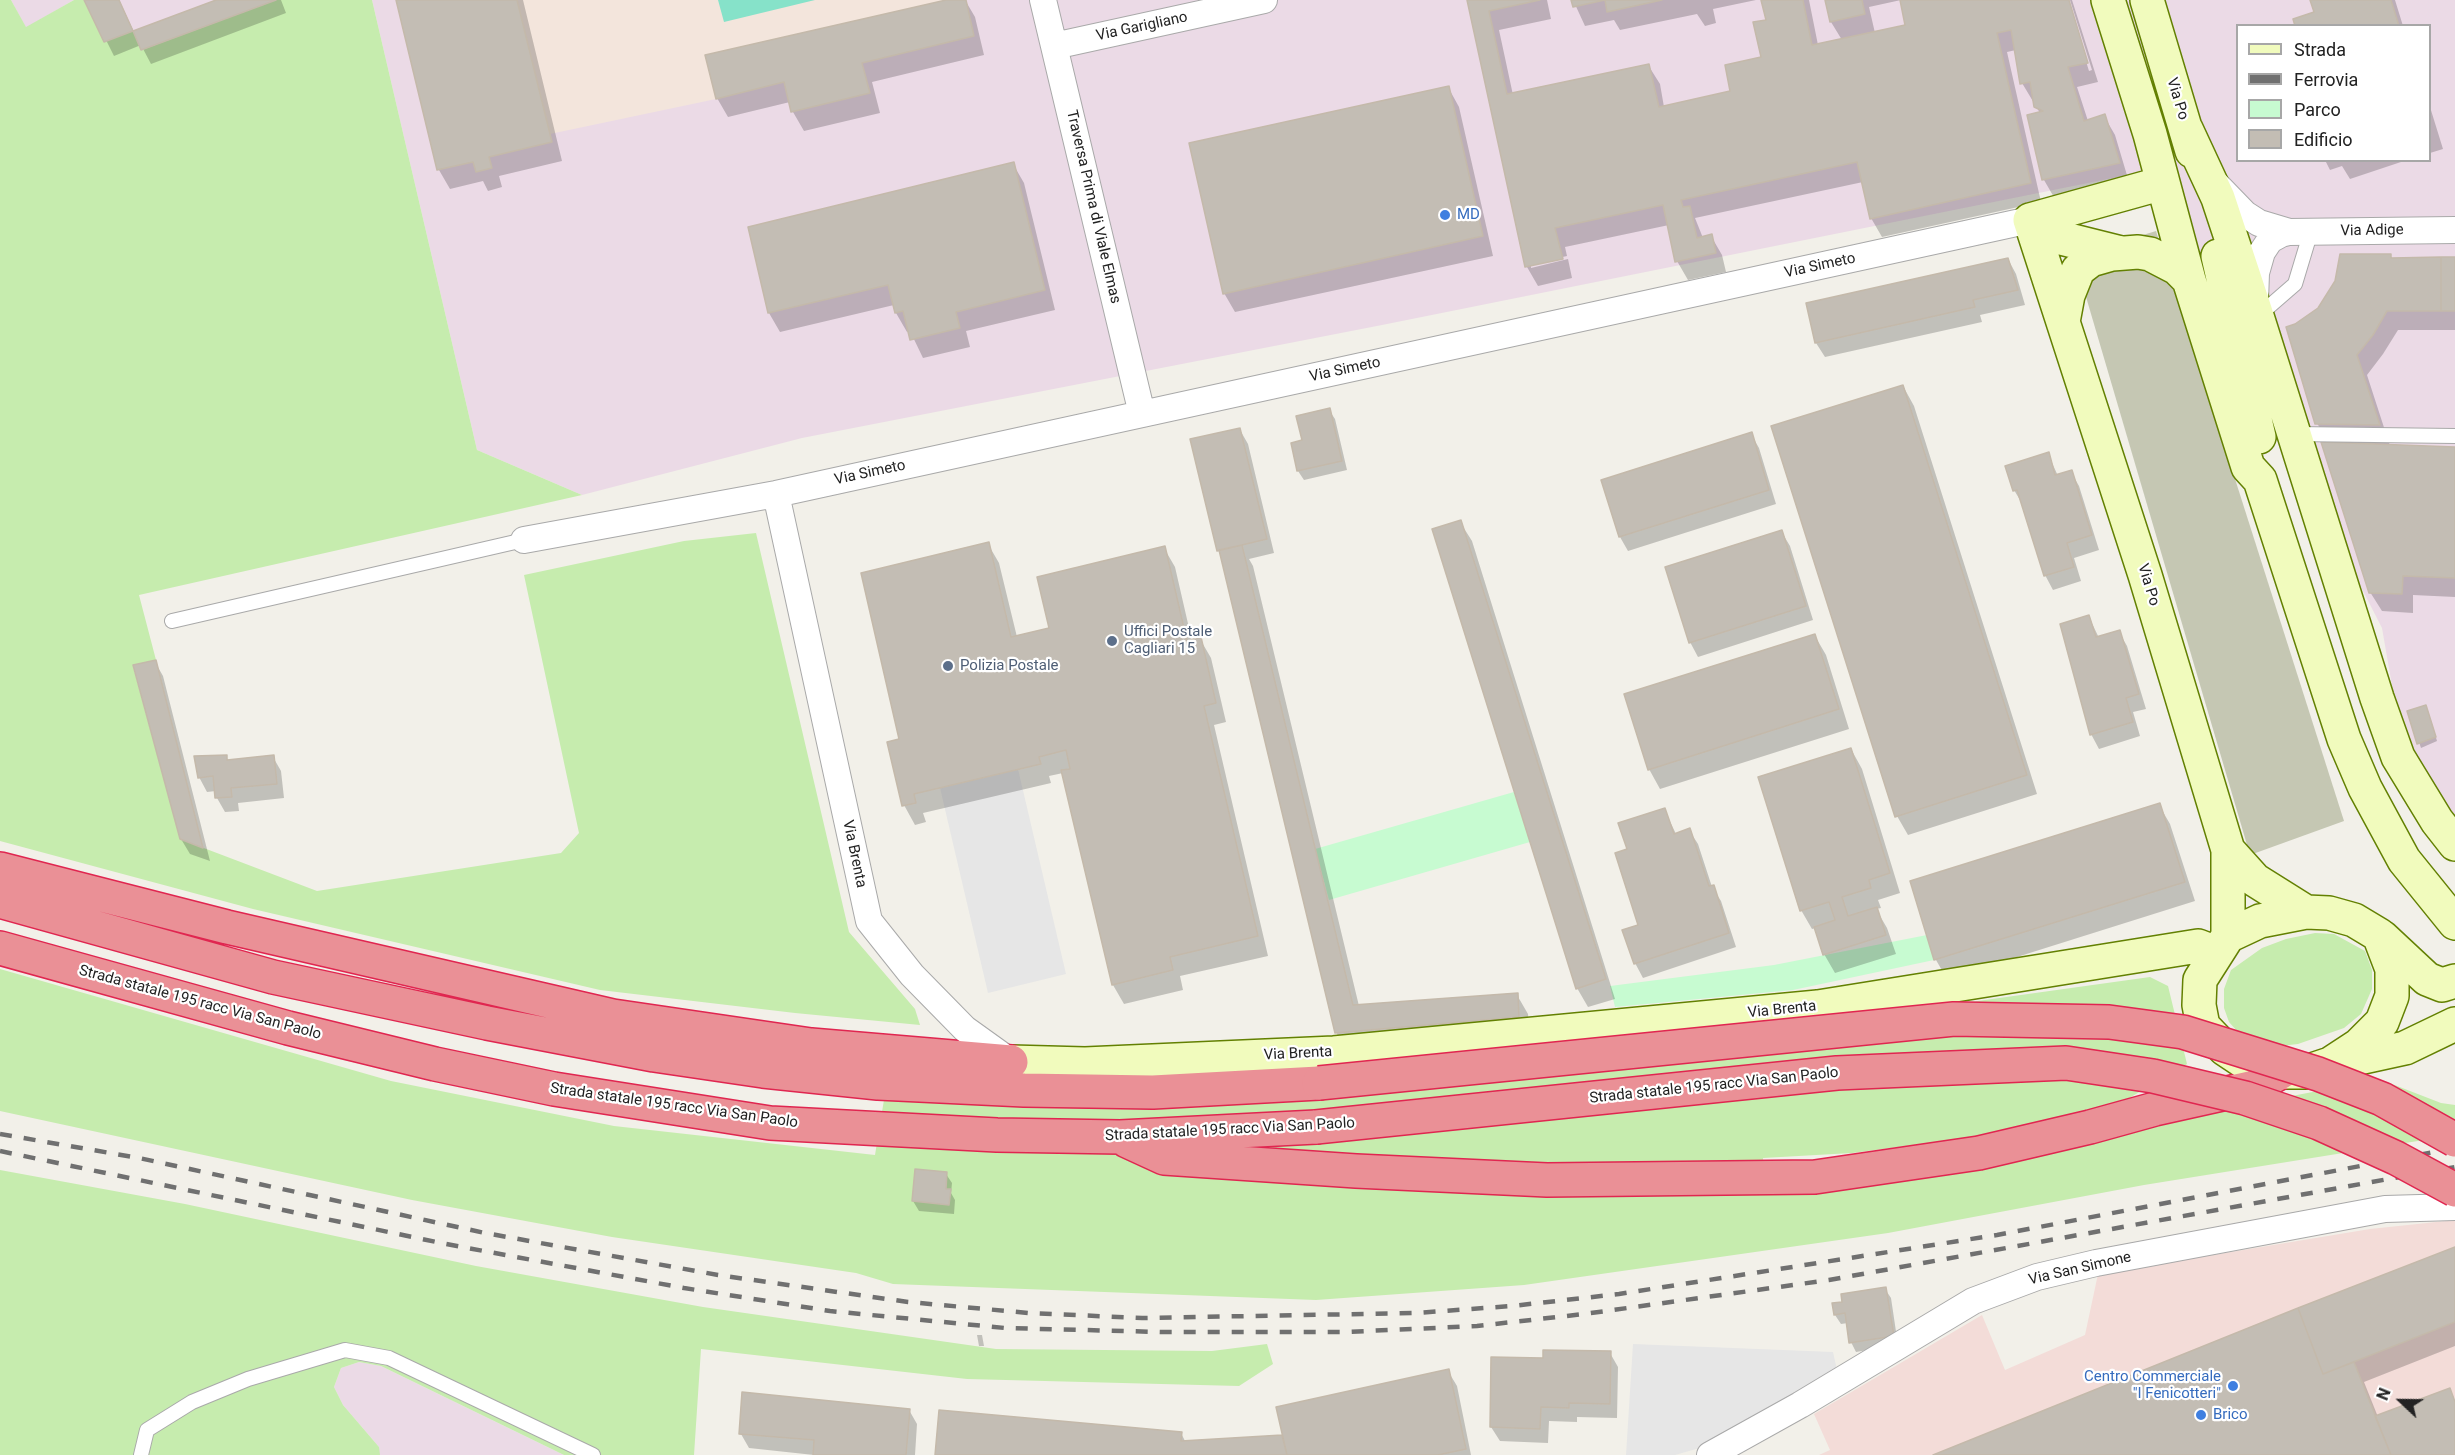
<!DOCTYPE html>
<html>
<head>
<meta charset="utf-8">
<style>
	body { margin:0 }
	#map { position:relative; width:2455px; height:1455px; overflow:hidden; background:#f2f0e9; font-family:Roboto,sans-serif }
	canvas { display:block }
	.legend { position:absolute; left:2236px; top:24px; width:195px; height:138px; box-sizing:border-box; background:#fff; border:2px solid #a7a7a7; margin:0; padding:8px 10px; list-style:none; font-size:18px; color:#222 }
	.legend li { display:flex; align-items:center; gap:12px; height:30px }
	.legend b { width:30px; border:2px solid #a7a7a7 }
	.north { position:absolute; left:2371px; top:1371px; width:60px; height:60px; -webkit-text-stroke:4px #fff; paint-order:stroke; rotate:292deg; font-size:16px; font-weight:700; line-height:24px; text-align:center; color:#222 }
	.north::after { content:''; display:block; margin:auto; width:21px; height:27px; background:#222; clip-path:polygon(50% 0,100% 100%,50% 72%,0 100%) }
</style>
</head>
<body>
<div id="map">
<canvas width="2455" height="1455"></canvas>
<ul class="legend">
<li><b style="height:8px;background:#f1fbbd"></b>Strada</li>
<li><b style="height:8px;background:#707070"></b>Ferrovia</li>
<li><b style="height:16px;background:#c7fbd1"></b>Parco</li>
<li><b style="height:16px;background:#c3bdb4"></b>Edificio</li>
</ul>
<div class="north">N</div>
</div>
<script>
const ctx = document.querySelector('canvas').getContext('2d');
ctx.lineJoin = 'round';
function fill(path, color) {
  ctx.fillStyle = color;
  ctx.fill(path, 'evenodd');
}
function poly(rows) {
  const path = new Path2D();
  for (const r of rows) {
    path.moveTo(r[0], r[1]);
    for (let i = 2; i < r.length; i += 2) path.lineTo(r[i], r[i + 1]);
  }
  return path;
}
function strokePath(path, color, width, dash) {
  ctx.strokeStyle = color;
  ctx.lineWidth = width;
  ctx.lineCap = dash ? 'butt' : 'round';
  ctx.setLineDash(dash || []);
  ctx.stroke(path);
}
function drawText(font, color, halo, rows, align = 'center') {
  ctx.font = font + ' Roboto,sans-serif';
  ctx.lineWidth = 4.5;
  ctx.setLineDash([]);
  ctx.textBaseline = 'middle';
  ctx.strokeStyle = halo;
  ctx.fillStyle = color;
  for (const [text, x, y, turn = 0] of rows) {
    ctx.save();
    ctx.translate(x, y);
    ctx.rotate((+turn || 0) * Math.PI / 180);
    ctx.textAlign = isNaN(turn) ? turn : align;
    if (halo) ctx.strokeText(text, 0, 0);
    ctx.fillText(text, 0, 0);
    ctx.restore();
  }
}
const commercial = poly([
	[2455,1220,2455,1455,1819,1455,1830,1450,1814,1414,1982,1315,2005,1370,2085,1335,2098,1274,2370,1229]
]);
const industrial = poly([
	[11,0,74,0,26,28],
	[84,0,276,0,141,50,104,42],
	[372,0,2455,0,2455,831,2402,743,2382,628,2148,171,1382,325,802,438,582,495,477,450],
	[2238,26,2430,26,2430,160,2238,160],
	[359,1362,381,1366,564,1455,333,1455,379,1447,343,1405,334,1387,341,1368]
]);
const military = poly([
	[517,0,946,0,705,55,716,99,550,134]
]);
const construction = poly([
	[2156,231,2344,821,2250,855,2074,256]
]);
const grass = poly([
	[0,0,11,0,26,27,74,0,84,0,104,42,133,31,142,50,276,0,372,0,477,450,582,495,139,595,156,660,133,666,180,839,317,891,561,853,579,833,524,575,684,541,756,533,849,932,915,1009,920,1025,795,1013,600,990,253,909,0,841],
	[2315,933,2334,934,2365,951,2372,970,2372,989,2361,1014,2344,1028,2298,1044,2281,1046,2251,1039,2237,1031,2229,1022,2224,1008,2224,989,2231,970,2262,948,2286,939],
	[0,969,391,1081,614,1126,875,1155,889,1069,1870,1016,2150,977,2168,986,2187,1064,2119,1104,2015,1132,1852,1153,1763,1158,1765,1191,1859,1188,2043,1153,2164,1121,2379,1079,2441,1103,2455,1105,2455,1135,2144,1185,1888,1233,1524,1285,1316,1300,893,1284,856,1273,612,1237,412,1200,0,1111],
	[0,1170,185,1204,476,1266,703,1307,996,1349,1212,1351,1267,1344,1273,1364,1239,1386,967,1379,701,1349,694,1455,564,1455,381,1366,359,1362,341,1368,334,1387,343,1405,379,1447,380,1455,0,1455]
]);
const park = poly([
	[1514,792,1530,842,1329,900,1315,849],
	[1927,935,1934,960,1793,990,1615,1007,1610,986,1774,965]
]);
const pitch = poly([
	[718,0,815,0,724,22]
]);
const parking = poly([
	[1018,769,1066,974,988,993,940,788],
	[1633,1344,1833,1352,1837,1370,1710,1445,1675,1455,1626,1455]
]);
const shadow = poly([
	[86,0,119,0,134,32,220,0,281,0,286,13,151,64,141,45,114,56],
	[398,0,523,0,562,161,499,176,502,187,488,191,483,181,450,189,439,170],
	[953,0,965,0,975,17,984,55,872,82,880,113,804,131,793,112,790,102,728,117,717,98],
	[1468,0,1547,0,1551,19,1499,30,1513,95,1648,65,1660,84,1664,107,1732,92,1763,58,1768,21,1763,0,1809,0,1818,45,1842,40,1831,22,1826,0,1901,0,1869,7,1875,33,1907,26,1901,0,2067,0,2089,71,2092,70,2070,0,2072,0,2098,82,2077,87,2088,121,2104,116,2115,135,2129,182,2055,199,2044,180,2040,113,2022,83,2016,50,2007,52,2041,202,1882,237,1871,218,1863,182,1695,218,1703,238,1711,236,1722,255,1726,272,1688,280,1677,261,1669,225,1565,247,1567,256,1531,264,1531,268,1568,259,1572,278,1538,286,1527,267],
	[1573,0,1756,0,1713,9,1716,23,1705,26,1697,14,1620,30,1614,20,1585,26],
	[2312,0,2395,0,2403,26,2296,26,2316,13],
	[1448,87,1459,107,1493,256,1235,312,1224,293],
	[2430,107,2443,149,2430,153],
	[2325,160,2407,160,2350,179,2342,166,2330,170],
	[1013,164,1024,183,1055,310,966,331,970,347,923,358,910,331,907,332,896,313,894,305,780,332,769,313,749,228],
	[2390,255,2393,260,2455,258,2455,330,2398,330,2383,354,2367,375,2390,446,2455,449,2455,597,2413,595,2413,613,2382,611,2370,592,2329,444,2317,423,2296,325],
	[2008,259,2016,274,2025,305,1980,315,1982,322,1825,357,1816,343,1808,304],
	[1903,386,1914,406,2037,794,1908,835,1897,816],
	[1329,410,1335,419,1347,470,1304,480,1298,471],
	[1240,430,1248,444,1274,553,1249,559,1253,566,1359,1006,1517,995,1528,1014,1530,1036,1347,1052,1336,1032,1223,558,1218,550],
	[1751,434,1759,448,1776,504,1628,551,1620,537],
	[2048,454,2058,476,2071,472,2079,486,2099,550,2074,558,2081,581,2053,590,2045,575,2023,505,2014,490],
	[1460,522,1472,541,1615,999,1588,1007,1577,988],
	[1781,531,1790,546,1813,620,1698,657,1690,642],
	[988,544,999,563,1017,637,1051,629,1164,548,1175,567,1192,641,1200,639,1211,658,1226,722,1214,725,1268,956,1180,976,1183,990,1124,1004,1113,985,1063,773,1049,776,1051,783,923,813,926,822,915,825,904,805,901,740],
	[2089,617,2099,638,2119,632,2127,646,2146,709,2133,712,2140,736,2099,749,2091,734,2066,647],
	[1815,636,1826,655,1849,729,1660,789,1649,769],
	[155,662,163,676,210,861,190,854,181,839],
	[2428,711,2437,741,2421,748,2409,712],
	[1851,749,1862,769,1900,893,1878,900,1881,908,1876,909,1887,928,1896,954,1835,973,1824,954,1816,928,1812,929,1801,910],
	[226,757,229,761,273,757,281,771,284,798,238,803,239,811,225,812,217,798,216,791,207,792,199,777],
	[2159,805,2170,824,2195,901,1947,979,1936,960,1912,882],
	[1664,809,1676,834,1689,830,1698,844,1712,887,1721,901,1736,947,1643,978,1635,963,1640,926,1629,850],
	[946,1174,952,1183,951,1193,955,1200,954,1214,919,1211,913,1201],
	[2455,1248,2455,1346,2364,1382,2378,1417,2449,1390,2455,1401,2455,1455,1938,1455],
	[1885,1289,1891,1298,1898,1345,1856,1352,1851,1342,1848,1323,1841,1324,1835,1315],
	[977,1335,982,1335,984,1346,979,1346],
	[1610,1353,1618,1367,1617,1418,1577,1417,1577,1422,1549,1421,1548,1443,1500,1441,1491,1427,1545,1359],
	[1448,1371,1457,1386,1471,1455,937,1455,1181,1433,1186,1443,1284,1436],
	[909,1410,917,1424,915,1455,814,1455,749,1448,741,1434]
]);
const building = poly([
	[84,0,119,0,133,31,104,42,84,0],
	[216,0,276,0,141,50,133,31,216,0],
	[396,0,517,0,552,142,489,157,492,168,476,172,473,162,437,170,396,0],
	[946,0,966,0,974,36,862,63,870,93,791,112,784,82,716,99,705,55,946,0],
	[1467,0,1540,0,1489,11,1507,94,1649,64,1659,107,1730,91,1725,65,1761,57,1753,22,1766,20,1761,0,1803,0,1812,45,1905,25,1900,0,2069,0,2088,63,2068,67,2084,121,2105,114,2120,163,2042,180,2027,115,2043,111,2034,107,2030,82,2020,84,2011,30,1997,33,2031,183,1870,219,1857,162,1681,200,1683,207,1690,206,1697,238,1712,234,1716,253,1675,262,1663,205,1555,228,1563,259,1525,267,1467,0],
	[1571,0,1662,0,1607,12,1605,0,1573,7,1571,0],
	[1825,0,1862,0,1865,14,1830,22,1825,0],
	[2310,0,2391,0,2399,26,2295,26,2293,19,2314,12,2310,0],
	[1449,86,1483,236,1223,294,1189,143,1449,86],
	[1014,162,1045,290,956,312,960,328,910,340,903,311,895,313,888,285,768,313,748,227,1014,162],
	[2340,254,2391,254,2391,258,2441,257,2441,311,2387,311,2373,335,2357,355,2380,425,2315,424,2286,327,2295,324,2318,308,2335,281,2340,254],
	[2441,257,2455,257,2455,311,2441,311,2441,257],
	[2008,258,2018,290,1973,300,1975,307,1815,343,1806,303,2008,258],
	[1903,385,2027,775,1895,817,1771,426,1903,385],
	[1330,408,1342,461,1297,471,1291,443,1302,440,1296,416,1330,408],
	[1240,428,1267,539,1217,551,1190,439,1240,428],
	[1752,432,1769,490,1619,537,1601,480,1752,432],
	[2321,442,2455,447,2455,578,2403,576,2402,594,2369,593,2321,442],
	[2049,452,2055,475,2072,470,2092,535,2067,543,2074,567,2044,576,2017,490,2013,491,2005,466,2049,452],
	[1461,520,1606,979,1576,989,1432,529,1461,520],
	[1782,530,1806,606,1689,643,1665,567,1782,530],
	[989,542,1011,637,1049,628,1037,577,1165,546,1187,641,1201,637,1216,703,1204,706,1258,936,1170,957,1173,970,1112,985,1061,770,1070,769,1066,750,1039,757,1041,764,914,794,916,803,902,806,887,742,899,739,861,573,989,542],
	[1242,545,1353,1005,1518,993,1519,1017,1335,1033,1219,550,1242,545],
	[2089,615,2096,637,2120,630,2139,694,2126,698,2133,722,2090,735,2060,624,2089,615],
	[1815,634,1839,709,1648,770,1624,694,1815,634],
	[156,660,203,848,180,839,133,665,156,660],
	[2426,705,2436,737,2417,744,2407,711,2426,705],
	[1851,748,1890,873,1869,880,1871,888,1842,897,1848,916,1877,907,1886,935,1823,955,1814,927,1835,920,1829,902,1800,911,1758,777,1851,748],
	[227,755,227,760,274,755,277,784,231,788,232,797,215,798,213,776,198,778,194,756,227,755],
	[2160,803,2185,882,1934,960,1910,881,2160,803],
	[1665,808,1674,834,1690,828,1709,886,1714,885,1729,933,1634,964,1622,930,1638,925,1615,853,1627,849,1618,823,1665,808],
	[915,1169,947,1172,946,1189,951,1189,949,1205,912,1201,915,1169],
	[2455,1247,2455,1322,2323,1374,2298,1308,2455,1247],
	[1886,1287,1894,1336,1849,1343,1845,1313,1834,1315,1832,1303,1842,1302,1841,1294,1886,1287],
	[2298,1308,2323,1374,2354,1362,2391,1455,1933,1455,2298,1308],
	[1543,1350,1611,1351,1610,1404,1569,1403,1569,1408,1541,1407,1540,1429,1490,1427,1491,1357,1543,1358,1543,1350],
	[1449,1369,1466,1449,1438,1455,1287,1455,1276,1407,1449,1369],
	[2450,1388,2455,1402,2455,1455,2391,1455,2375,1416,2450,1388],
	[742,1392,910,1409,906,1455,813,1455,814,1440,739,1434,742,1392],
	[939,1410,1182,1432,1181,1441,1282,1435,1287,1455,935,1455,939,1410]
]);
const lane = poly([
	[2257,317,2295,284,2311,231],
	[2294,434,2455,436],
	[172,621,524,540],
	[141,1455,147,1430,192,1402,248,1379,345,1350,389,1358,593,1455]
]);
const street = poly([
	[1043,0,1142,414],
	[1054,46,1264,0],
	[2214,182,2245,214,2259,223,2289,232],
	[2255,301,2256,273,2262,252,2270,240,2281,234,2289,232,2455,230],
	[776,494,869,921,912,975,965,1029,1011,1062],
	[524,540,776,494,2030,220],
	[1710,1455,1800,1405,1973,1301,2037,1277,2096,1263,2385,1209,2455,1207]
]);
const secondary = poly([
	[2108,0,2150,134,2189,280,2248,467,2260,480,2344,739,2365,788,2404,860,2455,923],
	[2147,0,2192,151],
	[2186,129,2218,198,2255,310,2377,698,2398,757,2437,821,2455,844],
	[2030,220,2145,575,2228,850,2228,936],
	[2030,220,2163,183],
	[2030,220,2061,238,2121,253],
	[2218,256,2259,437],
	[2063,322,2068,295,2078,270,2091,260,2112,254,2138,252,2150,254,2177,268,2189,280],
	[2228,850,2255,880,2306,912],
	[2306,912,2329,913,2354,920,2379,935,2392,969,2392,996,2382,1022,2359,1045,2330,1064,2306,1072,2281,1072,2243,1061,2225,1049,2203,1026,2199,1005,2200,980,2228,936,2260,921,2306,912],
	[2382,937,2427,979,2442,985,2455,981],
	[1011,1062,1085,1064,1334,1053,1818,1007,2198,946,2216,953],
	[2341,1062,2405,1048,2455,1024]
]);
const highway = poly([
	[0,869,227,927,613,1016,811,1045,1011,1062],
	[0,901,273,977,487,1023,654,1055,763,1071,878,1083,1024,1090,1153,1092,1319,1083],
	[0,948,288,1028,435,1064,554,1089,770,1123,997,1135,1120,1137,1316,1127],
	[1127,1141,1164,1158,1356,1171,1547,1180,1815,1177,1979,1153,2090,1127,2155,1109,2254,1087,2281,1072]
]);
const rail = poly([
	[0,1134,139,1158,485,1233,718,1275,908,1302,1029,1313,1142,1318,1415,1313,1512,1306,1619,1294,1997,1235,2455,1148],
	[0,1151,446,1244,684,1288,830,1311,1005,1328,1162,1332,1345,1332,1477,1326,1584,1314,1829,1280,2455,1167]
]);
const highwayBridge = poly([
	[1319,1083,1954,1019,2109,1022,2183,1032,2318,1074,2382,1099,2455,1140],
	[1316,1127,1837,1073,2066,1063,2153,1076,2245,1098,2319,1123,2396,1158,2455,1190]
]);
const markers = [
	[1445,215,6,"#3f7fe0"],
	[1112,641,6,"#5c6f8a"],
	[948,666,6,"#5c6f8a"],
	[2233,1386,6,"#3f7fe0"],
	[2201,1415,6,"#3f7fe0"]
];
const streetNames = [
	["Via Garigliano",1142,27,-12],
	["Via Po",2177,99,73],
	["Traversa Prima di Viale Elmas",1093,207,77],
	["Via Adige",2372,231,-1],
	["Via Simeto",1820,266,-12],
	["Via Simeto",1345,370,-12],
	["Via Simeto",870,473,-12],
	["Via Po",2148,585,73],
	["Via Brenta",854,854,78],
	["Strada statale 195 racc Via San Paolo",200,1003,15],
	["Via Brenta",1782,1010,-6],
	["Via Brenta",1298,1054,-3],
	["Strada statale 195 racc Via San Paolo",1714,1086,-6],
	["Strada statale 195 racc Via San Paolo",674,1106,8],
	["Strada statale 195 racc Via San Paolo",1230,1130,-3],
	["Via San Simone",2080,1269,-13]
];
const shopNames = [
	["MD",1457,215],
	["Centro Commerciale",2221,1377,"right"],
	["\"I Fenicotteri\"",2221,1394,"right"],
	["Brico",2213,1415]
];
const serviceNames = [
	["Uffici Postale",1124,632],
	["Cagliari 15",1124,649],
	["Polizia Postale",960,666]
];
fill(commercial, '#f3dcd8');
fill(industrial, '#ebdae6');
fill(military, '#f3e5dc');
fill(construction, '#c5c7b3');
fill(grass, '#c6ecae');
fill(park, '#c7fbd1');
fill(pitch, '#86e2c9');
fill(parking, '#e6e6e6');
fill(shadow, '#0003');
fill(building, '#c3bdb4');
strokePath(building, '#c4b9aa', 1.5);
strokePath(lane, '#a9a9a9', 16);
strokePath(street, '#a9a9a9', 28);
strokePath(secondary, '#638002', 36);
strokePath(highway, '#e02650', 36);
strokePath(lane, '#fff', 14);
strokePath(street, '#fff', 26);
strokePath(secondary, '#f1fbbd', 33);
strokePath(highway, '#ea9096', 33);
strokePath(rail, '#707070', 4.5, [12, 12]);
strokePath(highwayBridge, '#e02650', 36, []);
strokePath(highwayBridge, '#ea9096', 33);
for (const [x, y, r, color] of markers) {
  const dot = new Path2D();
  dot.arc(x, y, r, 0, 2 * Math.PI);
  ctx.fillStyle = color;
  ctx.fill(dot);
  strokePath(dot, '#fff', 2);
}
drawText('15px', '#222', '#fff', streetNames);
drawText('15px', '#366cbe', '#fff', shopNames, 'left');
drawText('15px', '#4e5e75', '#fff', serviceNames, 'left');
</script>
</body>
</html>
